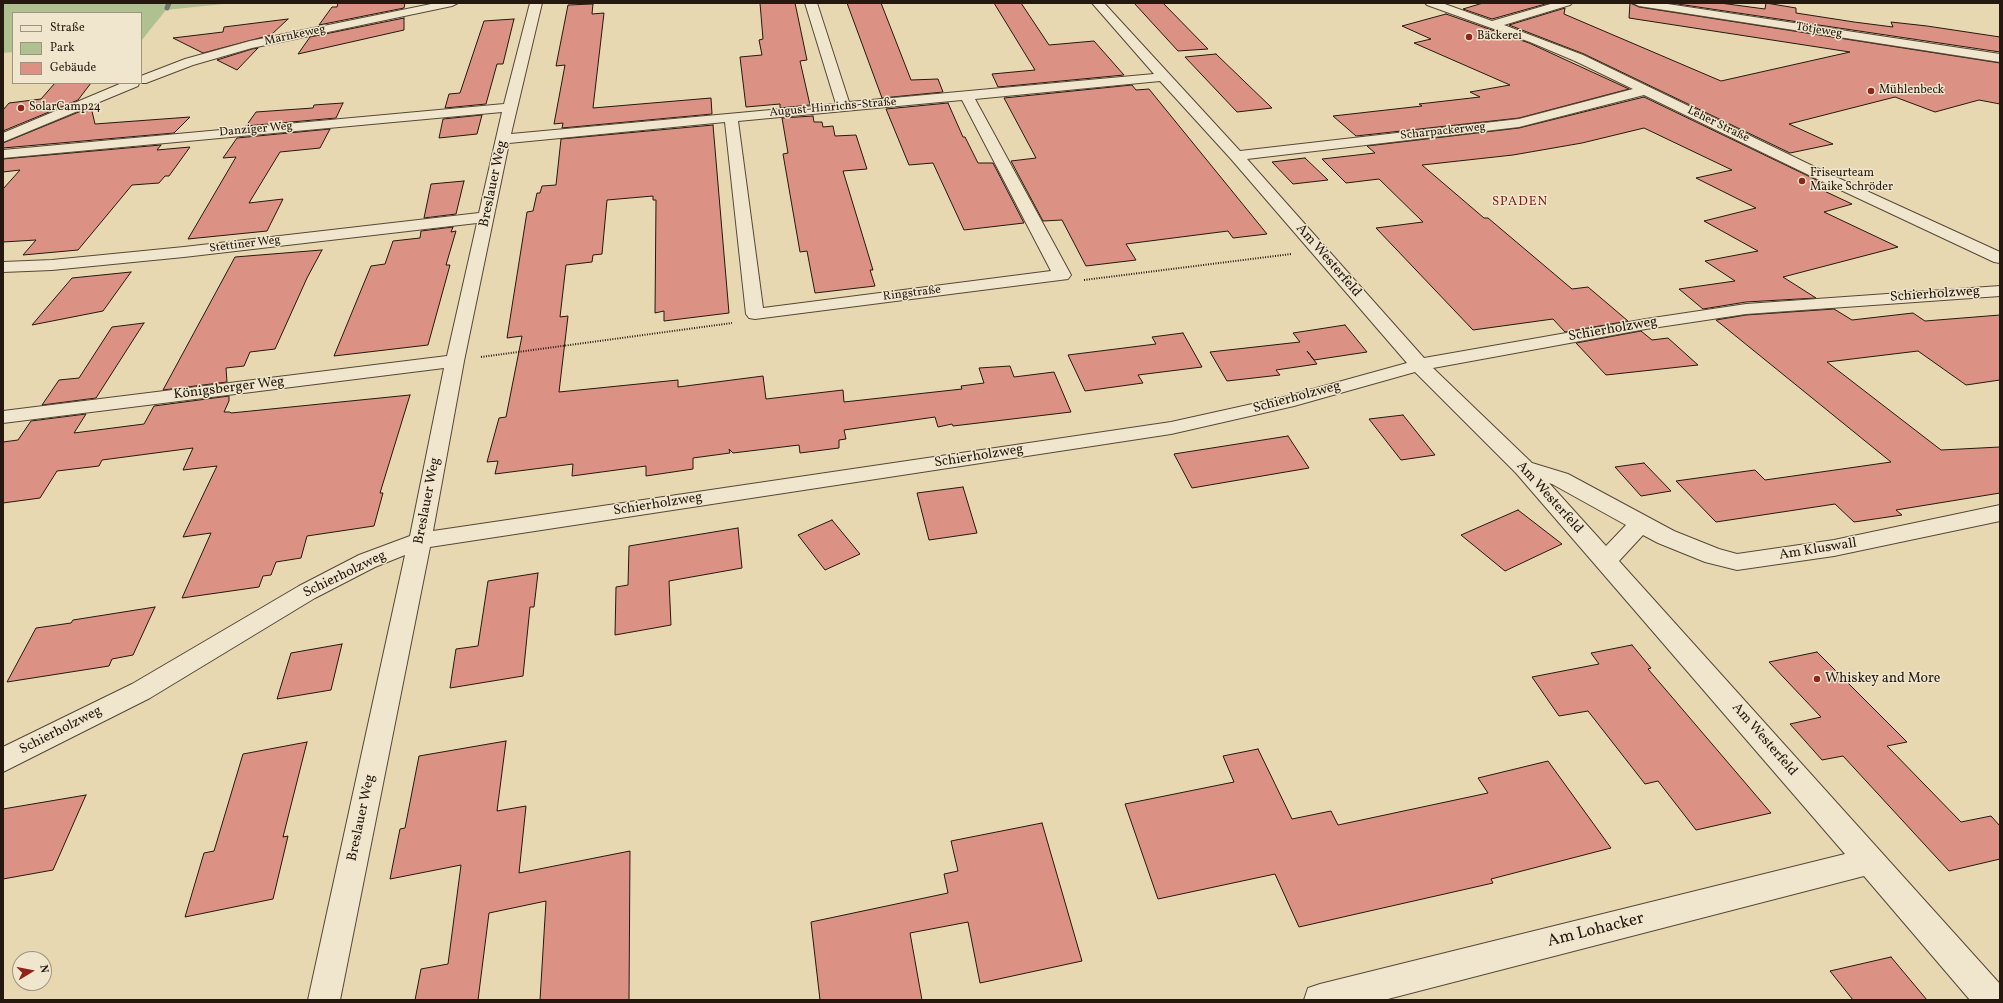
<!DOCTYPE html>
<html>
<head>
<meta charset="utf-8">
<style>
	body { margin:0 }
	#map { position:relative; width:2003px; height:1003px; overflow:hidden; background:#e7d8b2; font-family:Vollkorn,serif }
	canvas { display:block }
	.frame { position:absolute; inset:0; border:4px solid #25180e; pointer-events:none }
	.legend { position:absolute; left:12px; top:12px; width:130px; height:72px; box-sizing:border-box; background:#efe6cd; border:1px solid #9e9481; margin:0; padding:5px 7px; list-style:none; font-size:12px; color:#25180e }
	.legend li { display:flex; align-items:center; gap:8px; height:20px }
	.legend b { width:20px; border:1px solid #9e9481 }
	.north { position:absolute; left:12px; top:951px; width:40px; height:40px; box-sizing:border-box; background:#efe6cd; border:1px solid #9e9481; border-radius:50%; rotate:80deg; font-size:11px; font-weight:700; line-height:16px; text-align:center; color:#25180e }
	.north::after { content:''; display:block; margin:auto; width:14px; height:18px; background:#8f2418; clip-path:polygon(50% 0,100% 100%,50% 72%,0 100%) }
</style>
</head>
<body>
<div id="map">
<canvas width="2003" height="1003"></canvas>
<div class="frame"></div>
<ul class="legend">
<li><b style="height:5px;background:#efe6cd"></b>Straße</li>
<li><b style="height:11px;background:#afc091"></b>Park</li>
<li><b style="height:11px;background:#db9284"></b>Gebäude</li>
</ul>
<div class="north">N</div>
</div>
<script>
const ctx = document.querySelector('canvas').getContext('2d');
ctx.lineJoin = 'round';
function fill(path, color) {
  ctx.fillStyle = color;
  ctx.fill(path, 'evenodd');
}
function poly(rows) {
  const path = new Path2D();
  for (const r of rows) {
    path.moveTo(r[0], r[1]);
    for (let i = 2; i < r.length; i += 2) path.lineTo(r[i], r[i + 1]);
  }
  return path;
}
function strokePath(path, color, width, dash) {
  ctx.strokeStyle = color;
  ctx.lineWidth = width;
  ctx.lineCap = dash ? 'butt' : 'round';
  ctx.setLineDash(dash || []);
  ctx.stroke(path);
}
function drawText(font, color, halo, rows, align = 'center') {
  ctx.font = font + ' Vollkorn,serif';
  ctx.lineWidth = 3;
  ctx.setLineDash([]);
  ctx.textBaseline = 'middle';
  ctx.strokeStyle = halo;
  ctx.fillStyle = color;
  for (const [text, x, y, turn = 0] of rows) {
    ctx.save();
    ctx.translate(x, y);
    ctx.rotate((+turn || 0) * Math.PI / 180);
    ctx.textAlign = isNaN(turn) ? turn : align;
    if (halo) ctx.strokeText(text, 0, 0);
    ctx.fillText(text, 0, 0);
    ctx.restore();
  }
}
const green = poly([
	[3,3,233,3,166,10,141,41,141,13,13,13,13,52,3,53]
]);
const stream = poly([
	[167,8,169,3]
]);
const building = poly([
	[338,3,405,3,404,8,319,25,332,7,337,7,338,3],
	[760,3,795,3,807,60,800,61,810,105,780,108,780,104,746,107,740,57,762,55,759,40,763,39,760,3],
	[847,3,881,3,911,80,938,79,943,92,882,98,847,3],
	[994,3,1021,3,1049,45,1094,41,1124,75,998,87,992,74,1035,70,994,3],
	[1134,3,1163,3,1208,49,1178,51,1134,3],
	[1483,3,1549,3,1492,19,1463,9,1483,3],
	[1630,3,1639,7,2000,63,2000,104,1979,100,1935,112,1895,97,1789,124,1833,144,1790,153,1584,54,1509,25,1565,8,1564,14,1721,81,1850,52,1629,18,1630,3],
	[1671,3,1720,3,1765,9,1766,3,1796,8,1796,13,1854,22,1893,27,1891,22,1927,26,2000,37,2000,52,1671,3],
	[593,4,592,14,604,13,593,108,711,98,712,114,562,128,563,123,554,124,565,65,556,66,568,5,593,4],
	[1446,14,1529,43,1629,89,1519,118,1356,136,1333,116,1422,106,1419,104,1480,97,1470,92,1510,85,1414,43,1431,39,1402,26,1446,14],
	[404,18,404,30,298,54,310,37,404,18],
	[288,19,271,35,203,53,173,38,223,32,224,27,288,19],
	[514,19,503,64,497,64,486,104,445,108,449,94,460,93,484,21,514,19],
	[258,48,237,70,217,60,252,49,258,48],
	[1216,54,1272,108,1237,112,1185,57,1216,54],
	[55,83,91,83,78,100,3,131,3,110,9,103,41,99,55,83],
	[1132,85,1136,90,1149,89,1267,234,1233,238,1228,231,1126,244,1136,260,1086,266,1062,220,1043,221,1011,161,1036,158,1004,98,1132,85],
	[1644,97,1829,186,1820,189,1852,204,1824,212,1898,247,1783,277,1816,298,1746,302,1703,309,1679,289,1735,281,1705,261,1758,251,1704,221,1756,208,1696,178,1732,170,1644,128,1582,143,1513,155,1422,165,1484,218,1488,218,1572,289,1588,287,1628,321,1565,332,1553,319,1473,330,1376,228,1423,222,1379,179,1346,183,1322,159,1375,153,1367,146,1519,128,1644,97],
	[343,103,336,118,246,126,256,112,313,108,314,105,343,103],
	[948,103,963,137,965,137,978,163,993,163,1024,223,964,230,933,163,909,165,886,109,948,103],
	[91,107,95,124,190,117,174,133,3,148,3,143,91,107],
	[482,115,477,134,439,138,443,119,482,115],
	[813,116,814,122,822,122,823,127,833,126,835,136,856,135,867,169,843,171,873,270,870,270,875,286,815,293,807,251,800,252,783,154,788,153,782,118,813,116],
	[713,125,729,313,664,321,664,311,655,313,656,200,653,200,653,196,607,200,602,254,593,255,592,262,566,265,560,317,568,316,559,392,678,380,678,387,763,376,766,399,843,390,844,402,962,389,961,386,984,383,979,368,1010,366,1014,377,1054,372,1071,412,953,426,952,424,938,427,935,417,844,430,846,439,839,440,839,448,800,453,799,445,733,453,729,449,730,453,693,458,693,469,646,476,646,466,572,476,573,464,495,474,498,461,487,462,499,418,506,417,522,336,507,338,527,212,533,211,537,193,540,193,542,186,556,185,561,139,713,125],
	[330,129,320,148,280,152,249,203,283,199,267,231,188,239,236,157,223,158,237,138,330,129],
	[161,145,157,150,190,147,169,176,165,176,159,183,132,185,78,250,23,255,36,240,3,242,3,189,20,170,3,172,3,159,161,145],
	[1305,158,1328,180,1293,184,1272,162,1305,158],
	[464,181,456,214,424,218,431,184,464,181],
	[453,227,451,232,456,231,446,265,450,265,428,345,334,356,371,266,385,264,393,241,420,238,421,231,453,227],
	[322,250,307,278,275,349,250,352,244,366,226,368,227,382,163,390,235,257,322,250],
	[131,272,103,311,32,325,72,278,131,272],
	[1834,309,1852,320,1913,313,1925,321,2000,315,2000,380,1966,385,1918,351,1827,362,1941,450,2000,447,2000,493,1896,510,1902,515,1854,522,1835,504,1716,522,1676,481,1755,470,1765,480,1891,462,1716,320,1746,315,1834,309],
	[144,323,96,398,42,405,59,380,79,378,112,327,144,323],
	[1345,325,1367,352,1314,360,1307,351,1317,364,1276,370,1280,375,1227,381,1210,352,1300,342,1293,333,1345,325],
	[1641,331,1652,340,1668,338,1698,365,1606,375,1576,343,1641,331],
	[1183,333,1202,367,1138,375,1143,383,1085,391,1068,355,1156,344,1152,337,1183,333],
	[410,395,380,493,383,493,374,526,307,536,301,558,276,562,271,575,263,576,259,587,182,598,211,533,183,537,217,466,183,470,193,448,102,460,99,466,57,471,40,498,3,503,3,442,18,440,31,421,86,414,74,433,144,424,154,406,229,396,229,401,224,412,230,412,231,413,410,395],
	[1403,415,1435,455,1401,460,1369,419,1403,415],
	[1288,436,1309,468,1192,488,1174,454,1288,436],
	[1644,463,1671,491,1641,496,1615,467,1644,463],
	[963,487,977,533,929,540,917,493,963,487],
	[1518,510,1562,544,1505,571,1461,535,1518,510],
	[832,520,860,554,825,570,798,535,832,520],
	[738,528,742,568,669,581,671,625,615,635,616,587,628,585,629,546,738,528],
	[538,573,534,607,530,607,523,676,450,688,456,649,478,646,488,581,538,573],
	[155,607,133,655,112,659,109,666,7,682,36,628,71,623,73,620,155,607],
	[342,644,331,690,277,699,291,653,342,644],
	[1632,645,1651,668,1648,669,1771,813,1696,830,1658,781,1645,784,1588,711,1559,716,1532,677,1599,664,1591,653,1632,645],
	[1817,652,1907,742,1887,746,1961,822,1991,816,2000,826,2000,859,1949,871,1843,756,1822,760,1790,724,1821,717,1769,662,1817,652],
	[506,741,497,811,526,806,519,873,630,851,629,1000,540,1000,546,901,489,913,478,1000,415,1000,421,969,448,964,461,865,390,879,400,829,405,828,419,756,506,741],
	[307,742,283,837,288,836,273,899,185,917,204,853,214,851,243,754,307,742],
	[1258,749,1292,819,1331,811,1338,825,1488,793,1478,778,1548,761,1611,848,1491,879,1493,883,1299,927,1275,874,1158,899,1125,804,1234,782,1223,756,1258,749],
	[86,795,53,870,3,879,3,809,86,795],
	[1042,823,1082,961,980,983,968,922,910,933,922,1000,820,1000,811,922,948,893,944,874,958,871,951,841,1042,823],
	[1891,957,1927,1000,1853,1000,1830,971,1891,957]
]);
const path = poly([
	[1084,280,1291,254],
	[481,357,732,323]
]);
const minor = poly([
	[436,3,458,3,452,6,252,48,193,65,146,83,139,83,138,86,3,142,3,133,122,83,141,83,141,76,185,59,250,41,436,3],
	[530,3,542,3,511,134,836,104,805,3,817,3,849,102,1154,74,1092,3,1104,3,1240,151,1519,119,1633,89,1575,61,1530,42,1427,5,1425,3,1442,3,1492,21,1554,3,1572,3,1570,5,1504,25,1583,55,1823,171,2000,252,2000,263,1994,262,1813,177,1644,95,1519,127,1247,159,1424,358,1646,319,1746,304,2000,286,2000,296,1746,314,1646,329,1433,368,1532,463,1568,474,1674,531,1719,549,1737,554,1834,540,2000,505,2000,521,1834,556,1737,570,1705,562,1658,543,1643,535,1619,561,2000,984,2000,1000,1970,1000,1864,876,1384,1000,1304,1000,1308,988,1320,984,1845,854,1516,473,1415,372,1294,406,1171,434,430,547,340,1000,308,1000,405,555,375,567,315,598,150,698,3,772,3,747,132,684,299,586,359,555,410,536,444,368,3,423,3,411,447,356,477,223,184,257,52,270,3,272,3,262,52,260,184,247,479,213,502,112,3,158,3,150,504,104,530,3],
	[1160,81,1231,159,1407,363,1284,397,1171,422,433,531,464,361,509,143,725,122,746,314,749,318,755,319,1068,279,1071,275,975,99,1160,81],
	[962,100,1051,271,763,308,738,121,962,100],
	[1549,483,1552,484,1626,525,1606,546,1549,483],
	[1633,3,1661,3,2000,54,2000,62,1639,6,1633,3]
]);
const markers = [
	[1469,37,4,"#8f2418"],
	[1871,91,4,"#8f2418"],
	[21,108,4,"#8f2418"],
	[1802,181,4,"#8f2418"],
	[1817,679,4,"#8f2418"]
];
const farStreetnames = [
	["Tötjeweg",1819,31,9],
	["Marnkeweg",295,36,-12],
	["August-Hinrichs-Straße",833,108,-5],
	["Leher Straße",1718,125,26],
	["Danziger Weg",256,130,-5],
	["Scharpackerweg",1443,132,-6],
	["Stettiner Weg",245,245,-7],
	["Ringstraße",912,294,-7]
];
const farPoinames = [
	["Bäckerei",1477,37],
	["Mühlenbeck",1879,91],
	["SolarCamp24",29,108],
	["Friseurteam",1810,174],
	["Maike Schröder",1810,188]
];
const farQuarternames = [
	["SPADEN",1520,203]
];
const streetNames = [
	["Breslauer Weg",494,184,-78],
	["Am Westerfeld",1328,261,49],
	["Schierholzweg",1935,295,-4],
	["Schierholzweg",1613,330,-10],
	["Königsberger Weg",229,389,-7],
	["Schierholzweg",1297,398,-15],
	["Schierholzweg",979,457,-9],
	["Am Westerfeld",1549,498,48],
	["Breslauer Weg",428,501,-79],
	["Schierholzweg",658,505,-9],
	["Am Kluswall",1818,550,-9],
	["Schierholzweg",345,575,-26],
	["Schierholzweg",61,731,-27],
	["Am Westerfeld",1764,740,49],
	["Breslauer Weg",362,818,-78]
];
const poiNames = [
	["Whiskey and More",1825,679]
];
const nearStreetnames = [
	["Am Lohacker",1596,931,-14]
];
fill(green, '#afc091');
strokePath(stream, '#6c7773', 5);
fill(building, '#db9284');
strokePath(building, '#25180e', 1);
strokePath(minor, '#564837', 2);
strokePath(path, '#25180e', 2, [1, 1.5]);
fill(minor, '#efe6cd');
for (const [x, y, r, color] of markers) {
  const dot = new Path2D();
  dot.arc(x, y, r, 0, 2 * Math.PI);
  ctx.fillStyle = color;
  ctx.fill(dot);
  strokePath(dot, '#efe6cd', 1.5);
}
drawText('12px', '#25180e', '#efe6cd', farStreetnames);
drawText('12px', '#25180e', '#efe6cd', farPoinames, 'left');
ctx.letterSpacing = '1px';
drawText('13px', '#7a1f14', '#efe6cd', farQuarternames);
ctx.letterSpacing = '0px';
drawText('14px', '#25180e', '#efe6cd', streetNames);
drawText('14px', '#25180e', '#efe6cd', poiNames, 'left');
drawText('17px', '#25180e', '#efe6cd', nearStreetnames);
</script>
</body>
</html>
